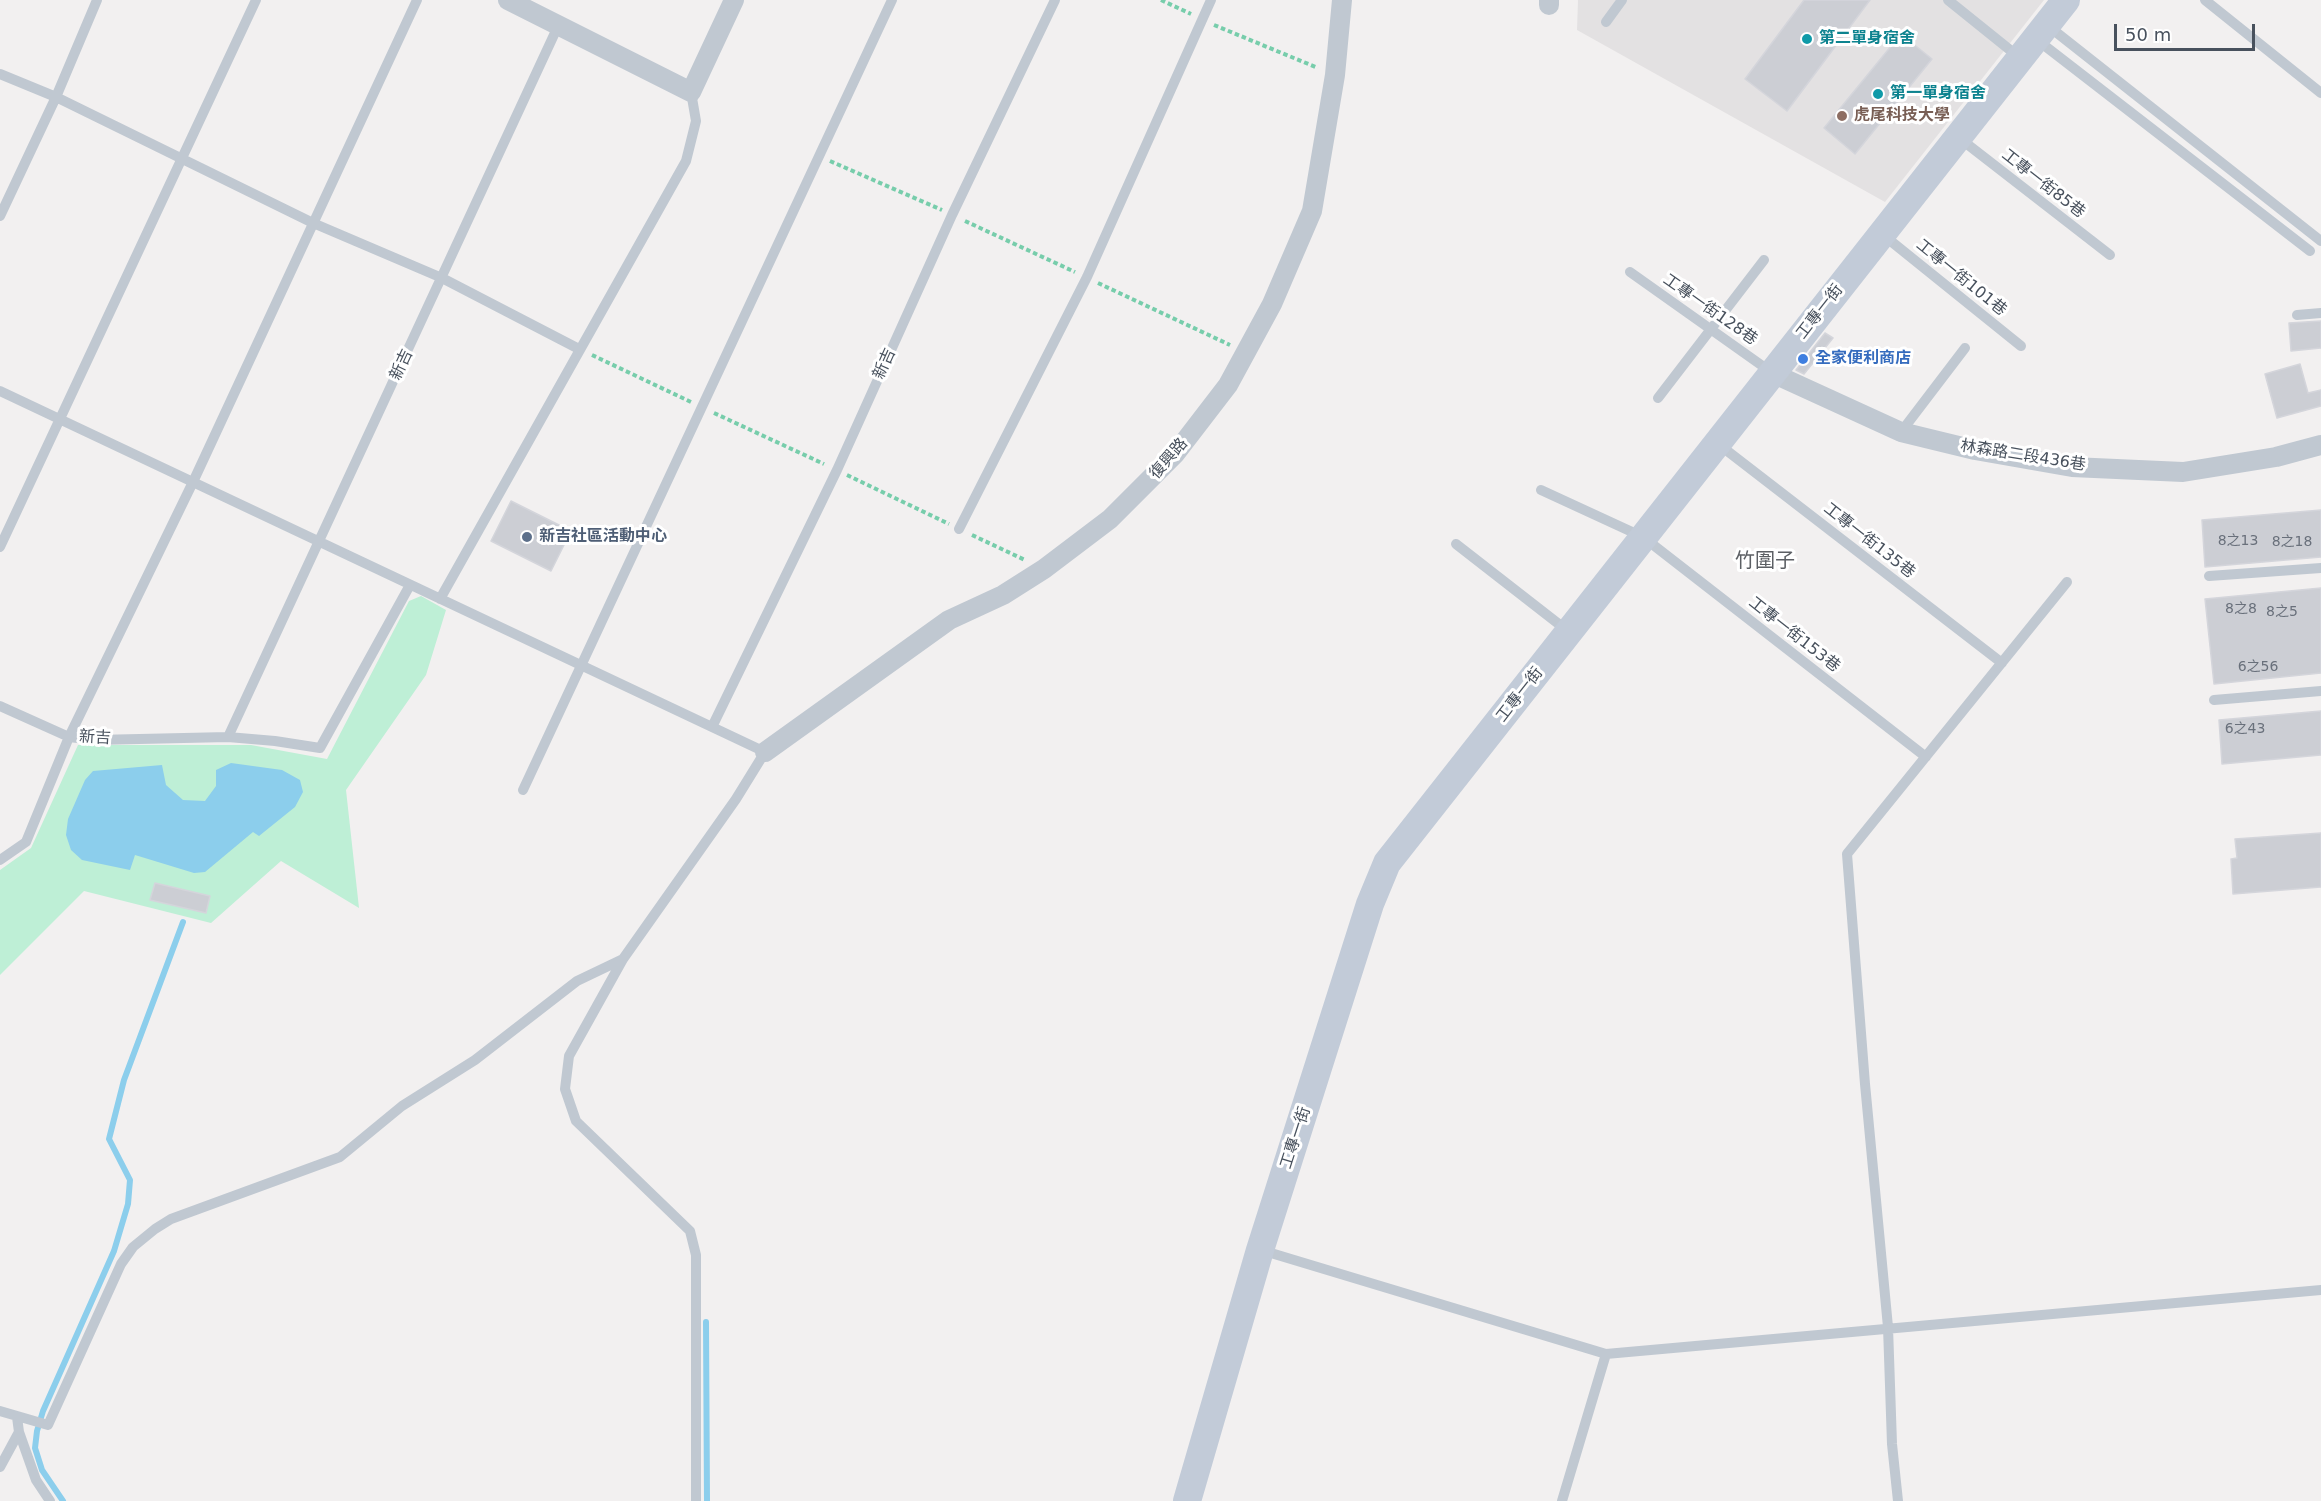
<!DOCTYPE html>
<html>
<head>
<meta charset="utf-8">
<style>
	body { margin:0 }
	#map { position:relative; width:2321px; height:1501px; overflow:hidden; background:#f2f0f0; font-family:"DejaVu Sans",sans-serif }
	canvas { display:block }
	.scale { position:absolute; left:2114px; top:24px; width:141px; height:27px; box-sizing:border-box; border:3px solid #48515d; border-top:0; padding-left:8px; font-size:18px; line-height:21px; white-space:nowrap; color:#48515d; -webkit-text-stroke:4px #fff; paint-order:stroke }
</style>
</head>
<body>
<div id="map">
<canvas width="2321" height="1501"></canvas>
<div class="scale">50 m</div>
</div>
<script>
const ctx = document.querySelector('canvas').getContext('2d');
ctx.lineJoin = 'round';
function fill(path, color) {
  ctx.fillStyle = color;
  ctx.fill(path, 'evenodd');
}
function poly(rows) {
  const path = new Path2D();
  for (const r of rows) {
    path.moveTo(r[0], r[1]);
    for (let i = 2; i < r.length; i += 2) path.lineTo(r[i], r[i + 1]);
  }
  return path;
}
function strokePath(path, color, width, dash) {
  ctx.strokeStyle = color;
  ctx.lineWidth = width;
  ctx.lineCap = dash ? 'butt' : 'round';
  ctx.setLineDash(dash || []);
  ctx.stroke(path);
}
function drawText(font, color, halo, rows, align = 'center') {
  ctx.font = font + ' "DejaVu Sans","Noto Sans TC",sans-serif';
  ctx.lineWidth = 6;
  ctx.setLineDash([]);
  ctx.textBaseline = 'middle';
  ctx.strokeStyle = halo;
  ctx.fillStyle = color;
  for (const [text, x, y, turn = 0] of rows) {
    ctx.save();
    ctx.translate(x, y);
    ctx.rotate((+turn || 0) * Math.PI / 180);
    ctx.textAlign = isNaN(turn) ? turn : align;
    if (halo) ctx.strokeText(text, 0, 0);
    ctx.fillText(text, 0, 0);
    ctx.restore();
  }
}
const education = poly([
	[1578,0,2044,0,1885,202,1577,30]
]);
const green = poly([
	[421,596,446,610,426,675,346,790,359,908,281,861,211,923,84,891,0,975,0,870,31,848,78,745,251,745,327,759,409,601]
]);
const water = poly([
	[231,763,282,770,300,780,303,792,295,807,259,836,253,832,205,872,194,873,135,855,130,870,82,860,71,850,66,835,68,819,85,780,93,771,162,765,166,785,183,800,205,801,216,786,216,770]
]);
const stream = poly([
	[706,1322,707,1501],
	[63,1501,42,1470,35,1448,37,1431,43,1411,114,1251,128,1204,130,1180,109,1139,124,1080,183,922]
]);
const building = poly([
	[1804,0,1870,0,1787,111,1745,79,1804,0],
	[1901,34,1932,59,1855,154,1824,128,1901,34],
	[2321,321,2321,348,2291,351,2289,323,2321,321],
	[1825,333,1833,338,1804,374,1796,370,1825,333],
	[2300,364,2308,393,2321,390,2321,406,2277,418,2265,374,2300,364],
	[511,501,571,531,551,571,491,541,511,501],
	[2321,510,2321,557,2205,567,2202,520,2321,510],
	[2321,588,2321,673,2214,684,2205,599,2321,588],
	[2321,711,2321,755,2222,764,2219,720,2321,711],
	[2321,833,2321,887,2233,894,2231,859,2237,858,2235,839,2321,833],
	[155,883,210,896,206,913,150,900,155,883]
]);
const path = poly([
	[1161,0,1191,14],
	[1214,25,1318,68],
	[830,161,942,210],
	[965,221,1075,272],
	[1098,283,1230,345],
	[592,355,691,402],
	[714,413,824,464],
	[847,475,949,524],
	[972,535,1025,560]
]);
const lane = poly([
	[1948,0,2020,58],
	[2205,0,2321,93],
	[1606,22,1622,0],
	[2047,25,2321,241],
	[2036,39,2310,251],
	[0,74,56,97,313,223,442,278,579,349],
	[1958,137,2110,255],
	[0,216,56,97,97,0],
	[1882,234,2021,346],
	[1630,272,1771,372],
	[2297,315,2321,313],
	[0,391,765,752,736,799,623,959,577,981,475,1060,402,1106,340,1157,171,1219,155,1229,133,1247,121,1264,48,1425,0,1411],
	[1658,398,1764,260],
	[1901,432,1965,348],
	[1717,443,2002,663],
	[1541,490,1643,537,1926,757],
	[959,529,1087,277,1211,0],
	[1456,544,1569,632],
	[0,547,256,0],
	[2209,576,2321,568],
	[440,599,686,161,696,121,691,92],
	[2214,700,2321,691],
	[0,706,69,737,95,740,228,737,275,741,320,748,410,585],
	[712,727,837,470,952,215,1055,0],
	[228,737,559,24],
	[523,790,892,0],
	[0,860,26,842,69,737,193,482,417,0],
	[623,959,569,1056,565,1089,576,1121,690,1231,696,1255,696,1501],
	[1261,1250,1606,1354,2321,1290],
	[17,1417,19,1432,36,1480,50,1501],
	[0,1467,19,1432],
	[1562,1501,1606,1354],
	[1898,1501,1892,1444,1888,1327,1865,1084,1847,854,2067,582]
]);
const street = poly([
	[508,0,691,92,734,0],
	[1549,5,1549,0],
	[1772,373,1901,432,1975,450,2072,467,2183,472,2276,457,2321,445],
	[765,752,949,620,1003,595,1044,569,1110,519,1175,454,1228,385,1272,304,1312,211,1335,75,1342,0]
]);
const secondary = poly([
	[1187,1501,1260,1250,1370,904,1387,863,2066,0]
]);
const markers = [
	[1807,39,6,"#0f9aa8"],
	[1878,94,6,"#0f9aa8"],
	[1842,116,6,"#8d6e63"],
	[1803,359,6,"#3f7fe0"],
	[527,537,6,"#5c6f8a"]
];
const numberNames = [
	["8之13",2238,541],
	["8之18",2292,542],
	["8之8",2241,609],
	["8之5",2282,612],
	["6之56",2258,667],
	["6之43",2245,729]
];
const cultureNames = [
	["第二單身宿舍",1819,39],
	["第一單身宿舍",1890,94]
];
const educationNames = [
	["虎尾科技大學",1854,116]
];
const streetNames = [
	["工專一街85巷",2043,184,38],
	["工專一街101巷",1961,278,39],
	["工專一街128巷",1710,310,35],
	["工專一街",1820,312,-52],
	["新吉",885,364,-66],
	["新吉",402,365,-65],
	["林森路二段436巷",2023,456,9],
	["復興路",1169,459,-49],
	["工專一街135巷",1869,541,38],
	["工專一街153巷",1794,635,38],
	["工專一街",1520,695,-52],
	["新吉",95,738,3],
	["工專一街",1296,1138,-72]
];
const shopNames = [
	["全家便利商店",1815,359]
];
const serviceNames = [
	["新吉社區活動中心",539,537]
];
const quarterNames = [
	["竹圍子",1765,562]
];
fill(education, '#e3e1e2');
fill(green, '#beefd6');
fill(water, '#8cceec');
strokePath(stream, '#8cceec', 6);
fill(building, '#ccced4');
strokePath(building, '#d4d5db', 1.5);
strokePath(path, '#77cdab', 4, [4.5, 3]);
strokePath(lane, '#c0c8d1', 10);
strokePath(street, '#c0c8d1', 20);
strokePath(secondary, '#c2cbd8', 28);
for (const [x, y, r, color] of markers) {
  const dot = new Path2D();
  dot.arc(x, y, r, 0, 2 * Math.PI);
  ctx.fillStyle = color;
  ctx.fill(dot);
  strokePath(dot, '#fff', 2);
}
drawText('14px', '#69707b', null, numberNames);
drawText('bold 16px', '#0d838f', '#fff', cultureNames, 'left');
drawText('bold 16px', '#785e54', '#fff', educationNames, 'left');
drawText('16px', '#48515d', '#fff', streetNames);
drawText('bold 16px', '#366cbe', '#fff', shopNames, 'left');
drawText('bold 16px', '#4e5e75', '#fff', serviceNames, 'left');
drawText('20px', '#5c5f64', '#fff', quarterNames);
</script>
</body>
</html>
